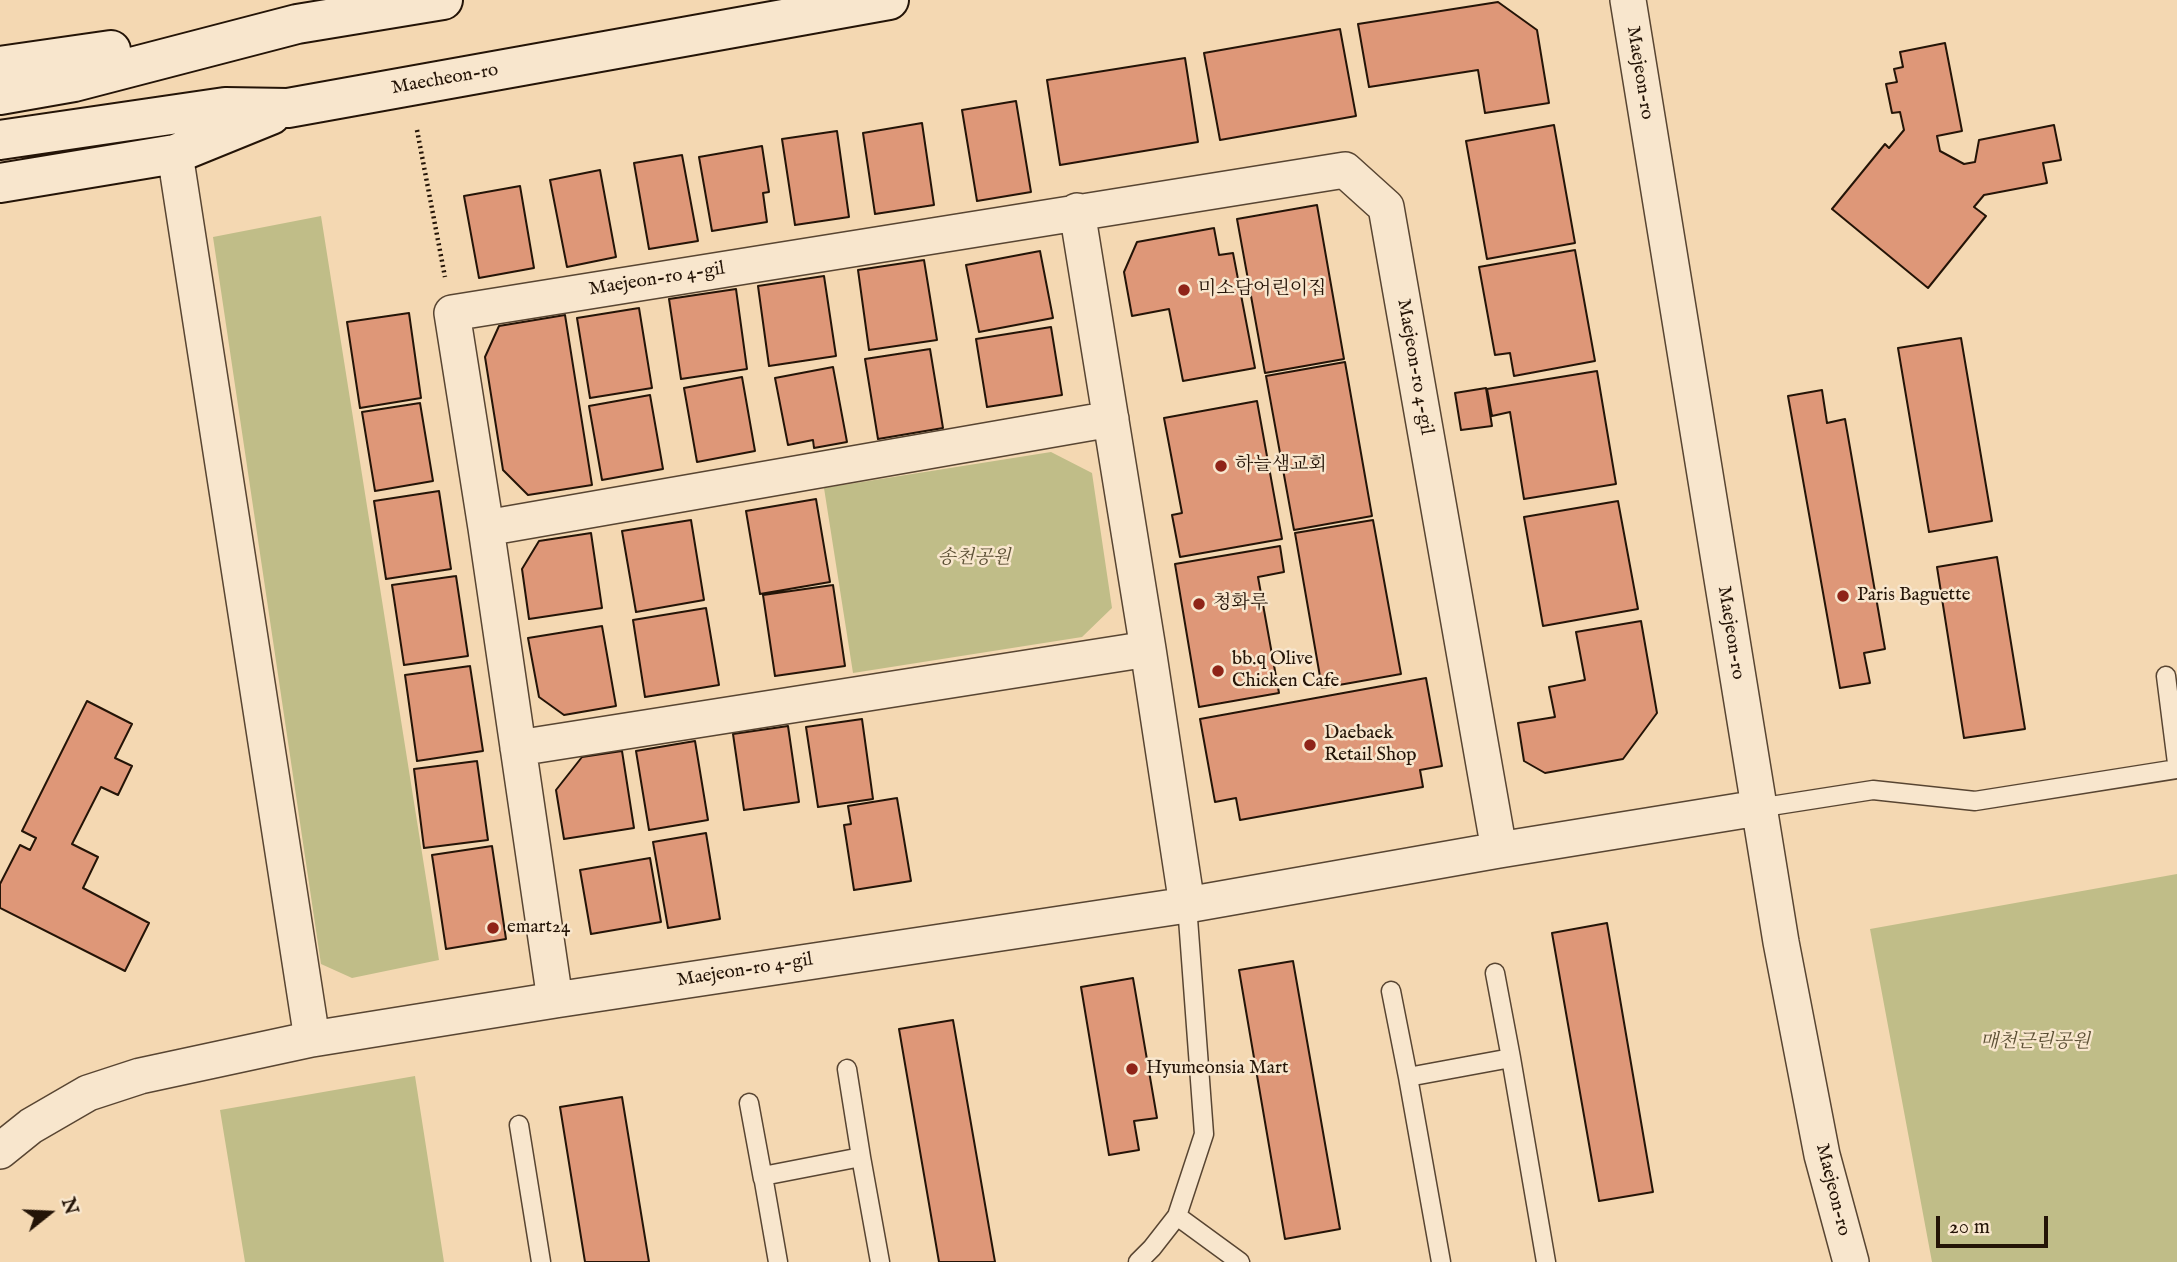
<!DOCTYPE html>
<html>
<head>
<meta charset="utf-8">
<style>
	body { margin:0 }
	#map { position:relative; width:2177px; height:1262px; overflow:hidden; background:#f4d8b2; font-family:"IM FELL English",serif }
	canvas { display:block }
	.north { position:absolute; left:14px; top:1178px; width:70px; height:70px; -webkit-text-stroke:5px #f8e6cd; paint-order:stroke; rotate:72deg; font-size:19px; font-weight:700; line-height:28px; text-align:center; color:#241407 }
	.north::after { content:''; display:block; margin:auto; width:24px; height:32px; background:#241407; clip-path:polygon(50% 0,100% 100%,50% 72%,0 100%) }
	.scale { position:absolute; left:1936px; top:1216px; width:112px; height:32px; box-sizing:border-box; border:4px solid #241407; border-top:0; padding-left:9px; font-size:21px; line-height:24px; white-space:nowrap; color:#241407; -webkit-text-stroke:5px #f8e6cd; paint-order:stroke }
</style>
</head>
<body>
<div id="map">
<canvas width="2177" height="1262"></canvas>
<div class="north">N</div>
<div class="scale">20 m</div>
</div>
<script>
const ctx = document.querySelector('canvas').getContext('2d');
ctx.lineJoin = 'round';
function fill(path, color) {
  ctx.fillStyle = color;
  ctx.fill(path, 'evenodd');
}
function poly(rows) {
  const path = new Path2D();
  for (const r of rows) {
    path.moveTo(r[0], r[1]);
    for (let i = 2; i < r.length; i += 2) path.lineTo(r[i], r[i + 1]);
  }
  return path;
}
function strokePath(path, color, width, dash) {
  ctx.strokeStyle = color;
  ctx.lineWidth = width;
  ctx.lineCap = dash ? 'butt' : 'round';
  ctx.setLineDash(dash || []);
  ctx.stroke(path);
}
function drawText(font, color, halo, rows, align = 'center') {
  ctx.font = font + ' "IM FELL English","Noto Serif KR",serif';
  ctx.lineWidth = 5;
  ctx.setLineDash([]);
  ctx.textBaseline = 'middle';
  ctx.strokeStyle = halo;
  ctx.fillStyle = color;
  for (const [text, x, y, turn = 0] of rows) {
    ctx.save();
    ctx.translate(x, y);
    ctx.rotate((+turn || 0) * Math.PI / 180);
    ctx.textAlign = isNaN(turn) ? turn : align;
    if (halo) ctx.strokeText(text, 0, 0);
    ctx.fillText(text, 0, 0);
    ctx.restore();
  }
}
const green = poly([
	[321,216,439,960,352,978,321,964,213,237],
	[1051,452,1092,473,1112,608,1082,637,853,673,824,488],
	[2177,874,2177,1262,1932,1262,1870,929],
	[415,1076,444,1262,245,1262,220,1110]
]);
const building = poly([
	[1498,2,1537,30,1549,103,1485,113,1478,70,1369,87,1358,24,1498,2],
	[1340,29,1356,116,1220,140,1204,53,1340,29],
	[1945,43,1962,131,1937,136,1940,151,1964,164,1975,162,1979,140,2054,125,2061,160,2043,163,2047,183,1984,195,1974,207,1986,216,1928,288,1832,209,1885,144,1889,148,1904,130,1900,112,1892,113,1886,84,1897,82,1894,69,1903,67,1900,52,1945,43],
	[1185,58,1198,142,1060,165,1047,80,1185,58],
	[1016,101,1031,192,977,201,962,110,1016,101],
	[922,123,934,205,875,214,863,133,922,123],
	[1554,125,1575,243,1487,259,1466,141,1554,125],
	[837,131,849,217,795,225,782,139,837,131],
	[762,146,769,192,763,193,767,222,712,231,699,157,762,146],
	[682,155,698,241,649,249,634,163,682,155],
	[600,170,616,257,567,267,550,180,600,170],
	[520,186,534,268,479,278,464,196,520,186],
	[1317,205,1344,359,1265,373,1237,219,1317,205],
	[1214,228,1219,255,1233,253,1255,368,1183,381,1169,309,1132,316,1124,272,1137,242,1214,228],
	[1575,250,1595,361,1514,376,1510,353,1495,355,1479,267,1575,250],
	[1040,251,1053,318,979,332,966,265,1040,251],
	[924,260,937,340,869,350,858,270,924,260],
	[824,276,836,356,769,366,758,286,824,276],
	[736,289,747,369,681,379,669,299,736,289],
	[639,308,652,388,590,398,577,318,639,308],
	[409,313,421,398,360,408,347,322,409,313],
	[565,315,592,485,528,495,503,470,485,357,499,326,565,315],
	[1051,327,1062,395,987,407,976,339,1051,327],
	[1961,338,1992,521,1929,532,1898,348,1961,338],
	[930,349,943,428,878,439,865,359,930,349],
	[1345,362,1372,516,1294,530,1266,376,1345,362],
	[833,367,847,442,814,448,813,440,788,445,775,378,833,367],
	[1597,371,1616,484,1524,499,1510,412,1492,416,1487,389,1597,371],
	[742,377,755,451,697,462,684,388,742,377],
	[1486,388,1492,426,1461,430,1455,393,1486,388],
	[1822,390,1827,423,1845,419,1885,649,1864,653,1870,683,1840,688,1788,396,1822,390],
	[650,395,663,469,602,480,589,406,650,395],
	[1257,401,1282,539,1180,557,1172,515,1182,513,1164,418,1257,401],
	[420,403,433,481,375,491,362,412,420,403],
	[439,491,451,569,386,579,374,501,439,491],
	[816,499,830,582,760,594,746,511,816,499],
	[1618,501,1638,609,1543,626,1524,517,1618,501],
	[691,520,704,600,636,612,622,531,691,520],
	[1373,520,1401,674,1322,688,1295,533,1373,520],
	[591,533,602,608,529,619,522,569,539,541,591,533],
	[1280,546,1284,572,1258,577,1279,693,1199,707,1175,564,1280,546],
	[1997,557,2025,729,1964,738,1937,567,1997,557],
	[456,576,468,656,404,665,392,585,456,576],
	[833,585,845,666,775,676,763,595,833,585],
	[706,608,719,685,645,697,633,620,706,608],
	[1641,621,1657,713,1623,759,1545,773,1524,761,1518,723,1555,717,1549,687,1585,680,1576,632,1641,621],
	[602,626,616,706,564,715,539,697,528,638,602,626],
	[470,666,483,751,417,761,405,675,470,666],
	[1426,678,1442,766,1420,770,1423,787,1240,820,1236,798,1215,802,1200,719,1426,678],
	[87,701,132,724,115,758,132,766,118,795,101,787,72,844,98,857,83,888,149,923,125,971,0,908,0,884,20,845,30,850,36,838,22,831,87,701],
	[862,719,873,799,818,807,806,727,862,719],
	[788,726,799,802,744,810,733,734,788,726],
	[695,741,708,820,649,830,636,751,695,741],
	[622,751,634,828,564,839,556,790,582,757,622,751],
	[477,761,488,840,424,848,414,769,477,761],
	[897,798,911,881,854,890,844,825,851,824,848,806,897,798],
	[706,833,720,919,668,928,653,842,706,833],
	[492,846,506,939,446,949,432,855,492,846],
	[650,858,661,922,591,934,580,870,650,858],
	[1607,923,1653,1192,1599,1201,1552,933,1607,923],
	[1293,961,1340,1229,1285,1239,1239,970,1293,961],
	[1133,978,1157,1118,1134,1121,1139,1150,1109,1155,1081,987,1133,978],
	[953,1020,995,1262,939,1262,899,1029,953,1020],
	[622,1097,649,1262,585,1262,560,1107,622,1097]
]);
const path = poly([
	[417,130,445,277]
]);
const lane = poly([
	[2166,676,2177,763],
	[1758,808,1873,790,1975,801,2177,769],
	[1495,973,1511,1058],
	[1391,991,1408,1077],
	[847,1069,861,1157],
	[749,1103,763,1179],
	[519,1125,541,1262],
	[1177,1216,1240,1262],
	[778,1262,763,1176,861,1157,880,1262],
	[1138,1262,1152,1248,1177,1216,1204,1134,1187,905],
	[1441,1262,1408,1077,1511,1058,1546,1262]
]);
const street = poly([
	[1628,0,1781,942,1822,1155,1851,1262],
	[175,154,312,1039],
	[1077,211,1148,649,1187,905],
	[486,528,1111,419],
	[518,748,1148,649],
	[1499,850,1386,207,1345,170,452,313,486,528,555,1000,1187,905,1499,850,1758,808],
	[0,1151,31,1126,88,1093,140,1076,312,1039,555,1000]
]);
const secondary = poly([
	[0,66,111,50],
	[0,95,74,82,297,24,443,0],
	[0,140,225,107,288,108,889,0],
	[0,183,175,154,271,115]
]);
const markers = [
	[1184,290,7,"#8f2418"],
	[1221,466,7,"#8f2418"],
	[1843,596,7,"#8f2418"],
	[1199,604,7,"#8f2418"],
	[1218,671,7,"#8f2418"],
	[1310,745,7,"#8f2418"],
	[493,928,7,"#8f2418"],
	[1132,1069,7,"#8f2418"]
];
const streetNames = [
	["Maejeon-ro",1639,73,81],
	["Maecheon-ro",445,80,-10],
	["Maejeon-ro 4-gil",657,280,-9],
	["Maejeon-ro 4-gil",1414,367,80],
	["Maejeon-ro",1730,633,81],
	["Maejeon-ro 4-gil",745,971,-9],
	["Maejeon-ro",1832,1190,76]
];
const poiNames = [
	["미소담어린이집",1198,290],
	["하늘샘교회",1235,466],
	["Paris Baguette",1857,596],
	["청화루",1213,604],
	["bb.q Olive",1232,660],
	["Chicken Cafe",1232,682],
	["Daebaek",1324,734],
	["Retail Shop",1324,756],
	["emart24",507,928],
	["Hyumeonsia Mart",1146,1069]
];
const parkNames = [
	["송천공원",974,559],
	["매천근린공원",2035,1043]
];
fill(green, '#c0bd88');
fill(building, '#de9778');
strokePath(building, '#241407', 2);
strokePath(lane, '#584532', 21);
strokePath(street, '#584532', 38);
strokePath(secondary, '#241407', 42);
strokePath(path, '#241407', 4.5, [2, 3.5]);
strokePath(lane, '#f8e6cd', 18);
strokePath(street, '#f8e6cd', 35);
strokePath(secondary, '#f8e6cd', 38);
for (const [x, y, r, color] of markers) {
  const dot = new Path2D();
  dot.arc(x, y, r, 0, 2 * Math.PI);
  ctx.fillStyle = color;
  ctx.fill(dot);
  strokePath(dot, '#f8e6cd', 2.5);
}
drawText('19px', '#241407', '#f8e6cd', streetNames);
drawText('19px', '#241407', '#f8e6cd', poiNames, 'left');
drawText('italic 19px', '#5b4f34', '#f8e6cd', parkNames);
</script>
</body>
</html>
